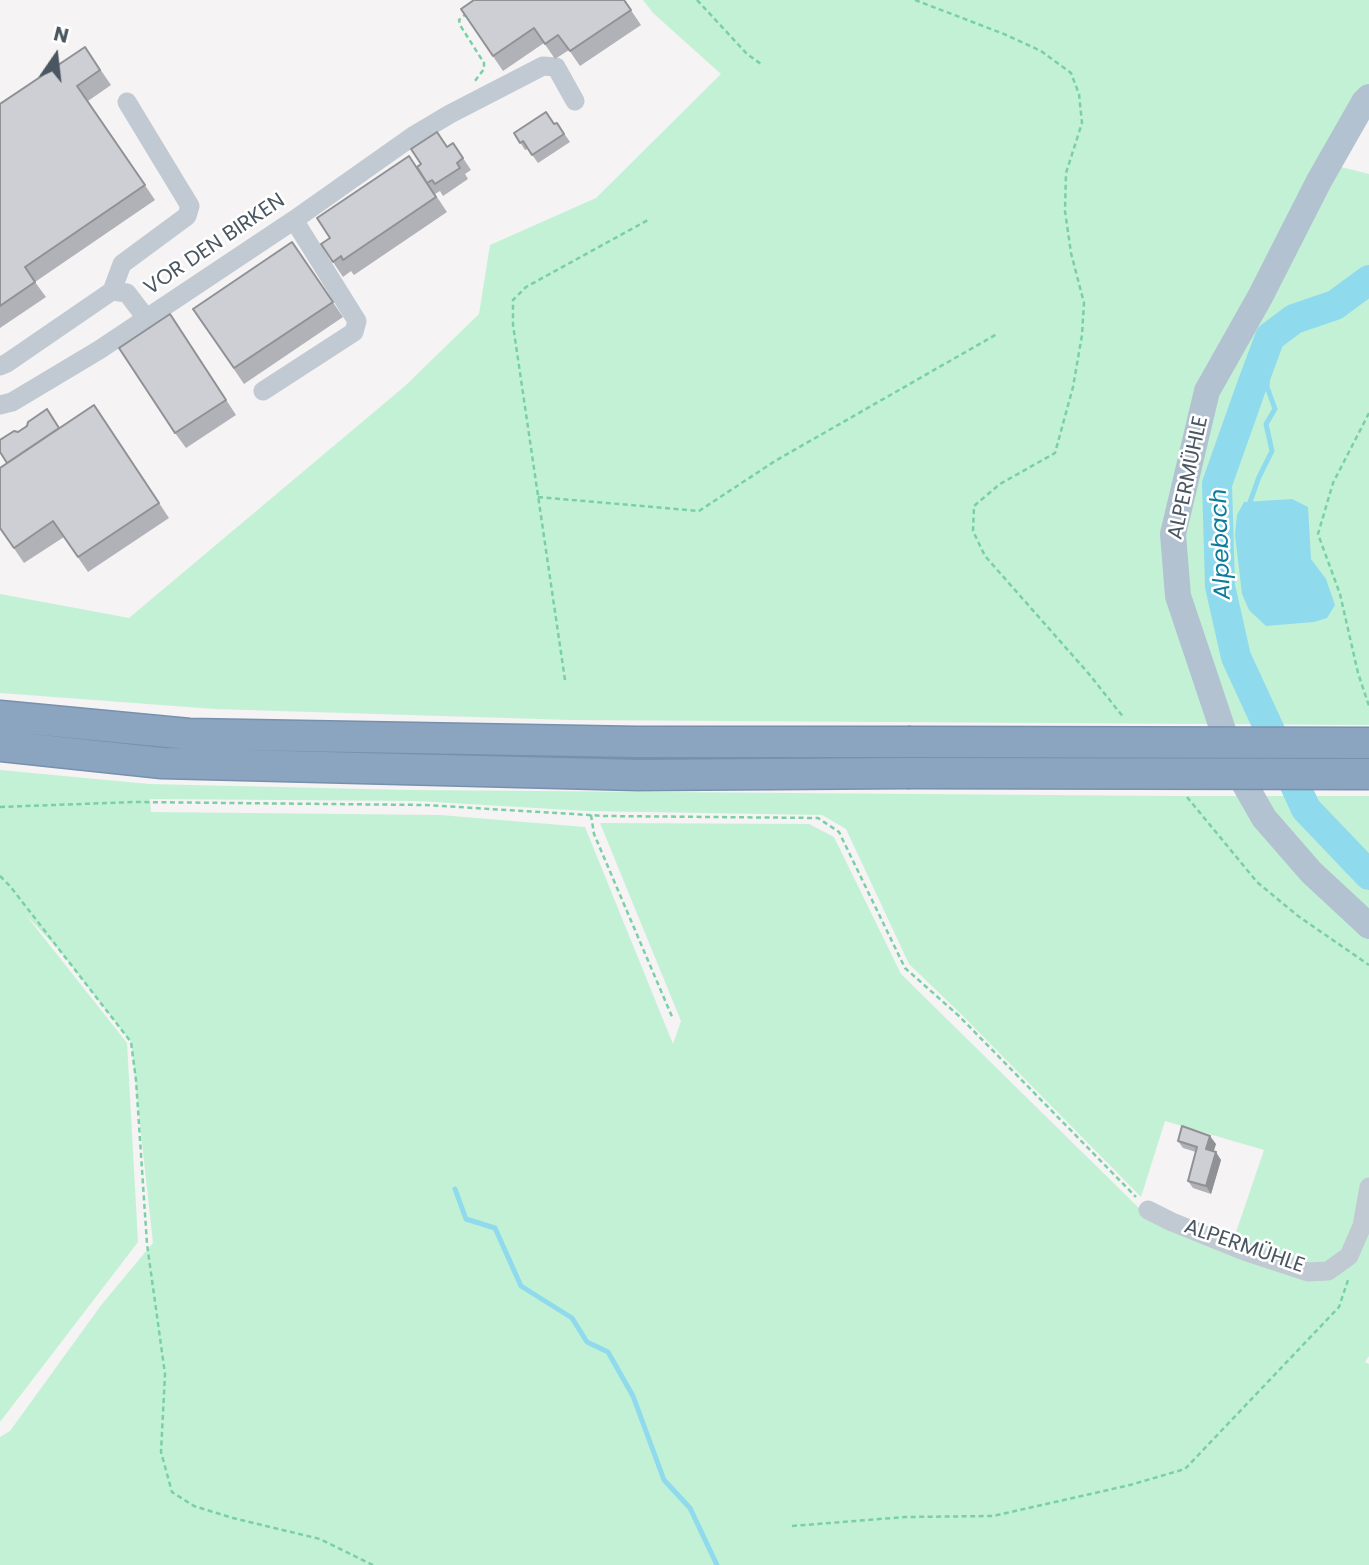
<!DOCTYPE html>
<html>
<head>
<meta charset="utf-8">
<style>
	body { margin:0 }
	#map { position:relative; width:1369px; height:1565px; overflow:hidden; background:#f5f3f3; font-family:Poppins,sans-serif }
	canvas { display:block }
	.north { position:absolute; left:21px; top:21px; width:70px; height:70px; -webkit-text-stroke:5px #fff; paint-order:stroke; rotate:14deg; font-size:19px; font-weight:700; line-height:28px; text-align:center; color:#4a5661 }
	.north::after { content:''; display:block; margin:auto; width:24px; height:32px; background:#4a5661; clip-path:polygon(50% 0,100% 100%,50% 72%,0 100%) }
</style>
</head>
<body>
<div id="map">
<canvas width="1369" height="1565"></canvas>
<div class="north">N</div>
</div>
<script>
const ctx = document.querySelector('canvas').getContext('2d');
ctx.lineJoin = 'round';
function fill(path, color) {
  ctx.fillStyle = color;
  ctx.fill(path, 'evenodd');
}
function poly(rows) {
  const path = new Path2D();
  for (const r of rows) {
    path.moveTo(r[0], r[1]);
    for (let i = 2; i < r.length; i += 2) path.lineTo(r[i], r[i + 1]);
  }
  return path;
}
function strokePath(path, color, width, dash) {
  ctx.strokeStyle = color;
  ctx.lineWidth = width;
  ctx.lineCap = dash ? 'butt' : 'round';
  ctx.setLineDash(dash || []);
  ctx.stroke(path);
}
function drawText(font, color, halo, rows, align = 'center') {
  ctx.font = font + ' Poppins,sans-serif';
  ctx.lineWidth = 5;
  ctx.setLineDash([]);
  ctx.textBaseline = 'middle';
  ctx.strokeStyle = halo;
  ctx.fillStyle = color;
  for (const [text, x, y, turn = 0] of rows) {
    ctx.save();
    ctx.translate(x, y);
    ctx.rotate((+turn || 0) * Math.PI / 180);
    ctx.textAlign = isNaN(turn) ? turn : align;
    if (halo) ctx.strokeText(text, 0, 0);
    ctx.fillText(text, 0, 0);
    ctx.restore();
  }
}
const green = poly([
	[643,0,1369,0,1369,115,1341,167,1369,174,1369,725,572,720,215,709,0,693,0,594,129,618,405,386,479,314,490,245,596,198,721,74,653,13],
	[0,770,149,784,408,790,1171,796,1369,796,1369,1356,1365,1362,1369,1364,1369,1565,0,1565,0,1437,10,1431,102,1304,153,1243,131,1042,59,950,25,914,127,1043,138,1242,0,1422],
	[150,799,417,801,587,811,822,815,846,829,909,964,960,1013,1141,1197,1165,1121,1264,1150,1231,1247,1143,1212,901,974,834,837,809,824,600,823,681,1021,673,1044,585,827,440,815,151,812]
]);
const water = poly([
	[1292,499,1308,507,1311,559,1326,579,1335,605,1327,618,1314,622,1266,626,1249,610,1242,594,1235,535,1237,515,1244,502]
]);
const stream = poly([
	[1250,502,1259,477,1272,451,1266,424,1275,409,1267,387,1269,363,1264,353],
	[455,1189,466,1219,495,1228,521,1286,572,1318,587,1342,608,1352,633,1396,664,1480,690,1508,717,1565]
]);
const river = poly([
	[1369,280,1335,305,1294,319,1270,337,1251,388,1217,484,1220,586,1236,657,1306,809,1369,875]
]);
const path = poly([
	[697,0,747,54,761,64],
	[915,0,1004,34,1041,51,1071,73,1079,94,1082,123,1066,173,1065,211,1071,253,1084,303,1082,335,1073,387,1055,453,1000,484,974,506,973,531,985,556,1089,674,1124,718],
	[467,13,459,20,460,25,484,63,484,69,475,81],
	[1369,413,1333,483,1318,534,1340,594,1358,673,1369,706],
	[538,497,699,511,775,461,997,334],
	[565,680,513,325,513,300,526,287,648,220],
	[1187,797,1257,882,1298,916,1369,965],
	[0,807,135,802,425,805,605,816,818,818,839,832,905,968,959,1016,1136,1197],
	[591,815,594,834,673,1019],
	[0,876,10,886,131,1042,136,1080,147,1244,165,1374,161,1452,172,1492,194,1506,233,1518,320,1539,373,1565],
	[792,1526,905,1517,993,1516,1130,1485,1185,1469,1339,1307,1348,1280]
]);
const minor = poly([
	[112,291,122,264,187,216,190,206,127,102],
	[0,366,7,363,112,291,127,293,146,318],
	[263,391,354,332,357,321,294,220],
	[0,405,12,402,99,350,294,220,413,136,450,114,543,66,556,67,575,101],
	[1148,1210,1172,1222,1244,1251,1308,1272,1328,1271,1349,1256,1362,1226,1369,1187]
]);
const major = poly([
	[1369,97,1364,102,1319,181,1260,297,1207,391,1173,534,1178,596,1236,769,1264,818,1311,872,1369,926]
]);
const highway = poly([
	[0,716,189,734,637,742,908,742],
	[0,746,162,763,638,775,907,773]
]);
const highwayBridge = poly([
	[908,742,1369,743],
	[907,773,1369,774]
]);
const wall = poly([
	[624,0,641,25,580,66,569,50,555,59,544,43,503,71,461,9],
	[85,47,111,85,88,101,155,200,35,282,46,297,0,328,0,104],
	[557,123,570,142,538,163,528,149,525,150,514,133],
	[453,143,471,170,465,174,468,179,443,196,440,191,435,194,447,212,354,275,351,271,343,277,321,244,330,238,417,167],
	[292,242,343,317,244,384,193,309],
	[180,329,236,415,186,448,175,433],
	[104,420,169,518,88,572,64,537,24,563,0,528,7,463,18,432,60,428],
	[1178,1141,1216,1144,1213,1151,1221,1160,1211,1194,1193,1188,1188,1181,1196,1152,1183,1148]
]);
const shadedWall = poly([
	[1210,1136,1216,1144,1212,1157,1206,1149],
	[1216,1152,1221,1160,1211,1194,1206,1186]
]);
const building = poly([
	[474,0,624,0,631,10,570,51,558,35,545,44,534,28,493,56,461,9,474,0],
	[85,47,100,70,77,86,145,185,25,267,35,282,0,306,0,104,85,47],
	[546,112,554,124,557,123,564,134,532,155,523,141,520,143,514,133,546,112],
	[437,132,447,147,453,143,463,158,457,163,460,168,435,184,432,180,427,183,417,167,421,164,411,149,437,132],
	[409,156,436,197,343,260,341,256,333,262,321,244,330,238,317,218,409,156],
	[292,242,333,302,234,368,193,309,292,242],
	[170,314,226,400,175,433,119,348,170,314],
	[94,405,159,503,78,557,53,521,14,548,0,528,0,468,94,405],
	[47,409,59,428,7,463,0,452,0,440,14,431,18,432,27,426,28,422,47,409],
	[1182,1126,1210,1136,1206,1149,1216,1152,1206,1186,1188,1181,1197,1147,1178,1141,1182,1126]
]);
const streetNames = [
	["VOR DEN BIRKEN",215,245,-34],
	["ALPERMÜHLE",1189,478,-78],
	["ALPERMÜHLE",1244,1247,19]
];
const waterNames = [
	["Alpebach",1222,544,-92]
];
fill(green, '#c3f1d5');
fill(water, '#90daee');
strokePath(stream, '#90daee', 5);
strokePath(river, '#90daee', 30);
strokePath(highway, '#7690ad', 33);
strokePath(path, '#7ad0a6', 2.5, [5, 3.5]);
strokePath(minor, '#c1cad2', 19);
strokePath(major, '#b3c2d1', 26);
strokePath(highway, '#8ba5c1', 30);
strokePath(highwayBridge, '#7690ad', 33, []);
strokePath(highwayBridge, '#8ba5c1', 30);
fill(wall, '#b0b2b7');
fill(shadedWall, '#909195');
fill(building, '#cdcfd5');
strokePath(building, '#909195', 2);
drawText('21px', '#4a5661', '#fff', streetNames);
drawText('italic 23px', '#0c7c9b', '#fff', waterNames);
</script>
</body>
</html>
